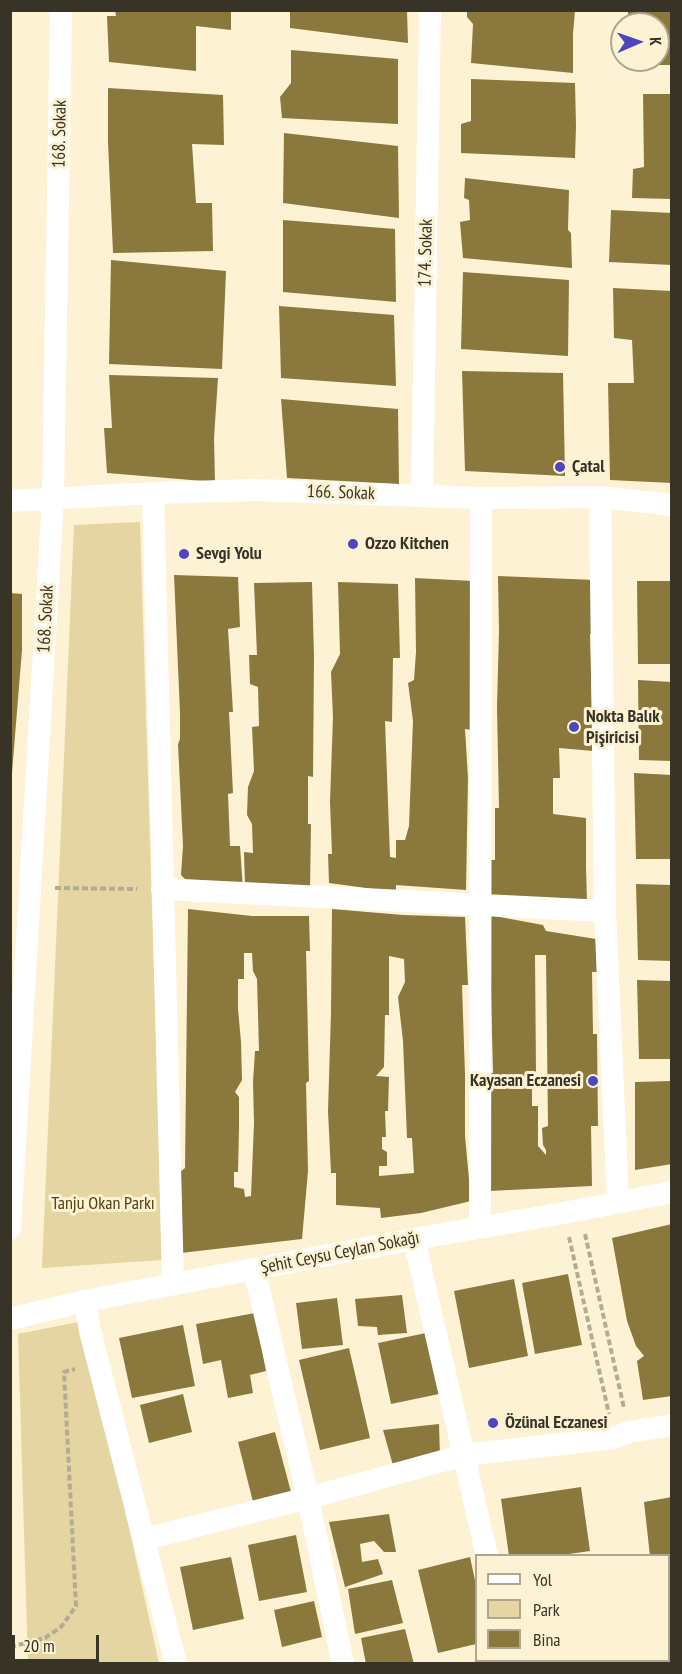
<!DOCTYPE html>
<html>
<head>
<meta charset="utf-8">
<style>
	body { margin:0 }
	#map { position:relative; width:682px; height:1674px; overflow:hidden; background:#fdf3d4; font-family:"PT Sans Narrow",sans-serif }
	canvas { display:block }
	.frame { position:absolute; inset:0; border:12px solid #373327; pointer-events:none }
	.legend { position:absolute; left:475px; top:1554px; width:195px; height:108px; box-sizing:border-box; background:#fdf3d4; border:2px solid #aea68f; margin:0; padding:8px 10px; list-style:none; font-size:18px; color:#373327 }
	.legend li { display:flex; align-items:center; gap:12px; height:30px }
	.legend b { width:30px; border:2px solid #aea68f }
	.north { position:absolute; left:610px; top:12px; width:60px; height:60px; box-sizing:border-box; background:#fdf3d4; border:2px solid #aea68f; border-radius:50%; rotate:88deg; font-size:16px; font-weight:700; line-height:24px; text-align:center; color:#373327 }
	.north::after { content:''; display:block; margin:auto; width:21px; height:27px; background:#4d46bd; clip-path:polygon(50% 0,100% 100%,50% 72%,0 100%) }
	.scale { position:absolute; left:12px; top:1635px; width:87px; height:27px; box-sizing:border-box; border:3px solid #373327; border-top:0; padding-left:8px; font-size:18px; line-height:21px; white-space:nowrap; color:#373327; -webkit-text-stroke:4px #fdf3d4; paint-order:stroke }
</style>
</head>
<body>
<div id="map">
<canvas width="682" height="1674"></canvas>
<div class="frame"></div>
<ul class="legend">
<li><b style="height:8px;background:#fff"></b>Yol</li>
<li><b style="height:16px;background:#e5d5a3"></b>Park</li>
<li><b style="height:16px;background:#8b783d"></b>Bina</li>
</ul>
<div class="north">K</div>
<div class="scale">20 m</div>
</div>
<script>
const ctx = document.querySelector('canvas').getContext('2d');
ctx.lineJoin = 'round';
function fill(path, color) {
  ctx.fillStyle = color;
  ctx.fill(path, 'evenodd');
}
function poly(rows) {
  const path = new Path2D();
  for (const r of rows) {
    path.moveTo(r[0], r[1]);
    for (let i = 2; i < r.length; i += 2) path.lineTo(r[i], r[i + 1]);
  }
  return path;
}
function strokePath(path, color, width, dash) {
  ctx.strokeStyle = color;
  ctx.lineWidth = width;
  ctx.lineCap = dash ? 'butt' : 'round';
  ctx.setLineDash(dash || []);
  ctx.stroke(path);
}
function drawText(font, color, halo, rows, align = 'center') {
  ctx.font = font + ' "PT Sans Narrow",sans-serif';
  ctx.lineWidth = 6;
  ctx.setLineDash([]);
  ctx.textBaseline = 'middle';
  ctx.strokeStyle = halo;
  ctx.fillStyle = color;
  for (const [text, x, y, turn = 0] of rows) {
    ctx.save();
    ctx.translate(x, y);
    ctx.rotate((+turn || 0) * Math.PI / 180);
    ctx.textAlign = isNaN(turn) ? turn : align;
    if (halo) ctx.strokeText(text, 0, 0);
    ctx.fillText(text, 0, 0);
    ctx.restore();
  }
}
const green = poly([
	[140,522,163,1260,42,1268,74,525],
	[83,1321,159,1663,28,1663,18,1334]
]);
const building = poly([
	[115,10,231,10,231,30,196,26,196,71,109,62,107,16,116,16],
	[290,10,407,10,408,43,290,28],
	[467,10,575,10,573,34,573,73,471,63,473,24,467,17],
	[628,10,672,10,672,65,646,65,646,60,658,60,658,24,628,24],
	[291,50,398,59,398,124,282,118,280,97,291,83],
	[471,79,575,83,576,126,575,158,461,153,461,124,471,121],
	[108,88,223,95,224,145,192,144,196,203,212,203,213,251,113,253,108,142],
	[643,94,672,94,672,199,632,198,633,169,644,167],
	[284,133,398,146,399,218,283,203],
	[465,178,569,190,568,230,571,233,572,268,463,258,460,222,470,220,469,200,464,198],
	[611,210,672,213,672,265,609,262],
	[283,220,395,229,396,302,283,292],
	[111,260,226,271,222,369,109,364],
	[463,272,569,280,568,356,461,349],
	[613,288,672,291,672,483,610,480,608,383,634,383,632,340,614,338],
	[279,306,394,315,396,386,281,378],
	[462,371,563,373,565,476,465,471],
	[109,375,218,378,214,438,215,482,107,473,104,428,112,428],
	[281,399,398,409,399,484,287,478],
	[174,575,238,577,240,627,228,629,233,712,229,712,233,793,228,794,230,846,240,846,243,890,190,884,181,875,183,846,178,744,180,739,180,713],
	[498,576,595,580,597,634,590,634,593,751,559,748,560,778,553,778,553,814,586,818,586,867,587,902,490,896,490,860,495,860,495,808,499,808,497,707,499,631],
	[415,578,473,581,472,730,465,729,468,778,466,890,396,885,396,892,329,883,328,854,332,854,330,802,333,717,331,672,340,654,338,582,398,584,400,658,393,658,392,722,385,721,390,857,396,858,396,840,405,840,409,826,413,721,408,683,414,680,416,652],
	[637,581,672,581,672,664,638,664],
	[312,582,314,657,313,777,308,776,308,824,311,824,310,890,245,884,244,852,253,853,252,824,247,815,248,787,254,771,252,727,259,726,258,687,250,684,249,655,257,655,254,583],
	[10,593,22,594,22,650,12,773,10,773],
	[638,680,672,682,672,761,639,760],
	[634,773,672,775,672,859,636,859],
	[636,884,672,885,672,961,638,960],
	[188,909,252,916,309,916,310,951,306,951,309,1081,306,1083,308,1171,302,1239,181,1253,180,1172,185,1168],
	[244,953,252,953,253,971,257,979,259,1051,255,1051,253,1082,254,1123,251,1196,245,1197,244,1189,234,1187,234,1172,238,1172,239,1129,239,1097,235,1092,242,1080,241,1042,238,1009,238,979,244,979],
	[332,909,403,915,465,917,468,985,462,985,465,1075,465,1136,471,1201,421,1213,381,1218,380,1208,336,1205,336,1173,331,1173,328,1111,331,1012],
	[389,956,404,959,405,982,398,997,403,1041,407,1138,412,1138,414,1173,379,1176,379,1166,387,1166,387,1152,382,1149,382,1137,386,1137,385,1111,388,1111,389,1077,376,1076,384,1067,385,1015,389,1015],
	[489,915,543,925,546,931,596,939,597,972,592,972,593,1034,597,1034,598,1126,591,1126,592,1186,489,1191,490,1073,493,1073],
	[535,955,546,955,548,1126,542,1128,543,1145,546,1150,546,1155,538,1146,538,1106,532,1106,532,1073,536,1073],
	[637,980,672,981,672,1059,639,1059],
	[672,1081,672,1164,635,1170,635,1082],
	[672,1224,672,1396,643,1400,637,1361,644,1356,636,1346,627,1321,612,1238],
	[568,1274,582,1345,535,1354,522,1283],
	[514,1279,528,1356,469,1368,454,1291],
	[402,1295,407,1333,378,1335,377,1327,358,1326,355,1299],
	[337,1298,343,1345,302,1349,296,1303],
	[255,1313,266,1371,250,1375,253,1393,228,1398,221,1360,203,1364,196,1324],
	[183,1325,195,1386,132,1398,119,1338],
	[426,1333,439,1394,391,1404,378,1343],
	[349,1348,370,1438,320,1450,299,1360],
	[183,1394,192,1432,149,1443,140,1405],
	[439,1424,440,1457,394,1469,383,1430],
	[275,1432,291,1492,253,1502,238,1442],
	[581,1487,590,1551,555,1556,509,1556,501,1499],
	[672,1497,672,1664,664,1664,664,1660,669,1660,669,1556,650,1556,644,1502],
	[389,1514,396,1552,384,1552,374,1541,360,1544,362,1562,378,1559,383,1574,345,1587,329,1522],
	[296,1535,307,1592,259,1601,248,1545],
	[231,1557,244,1619,193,1630,180,1567],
	[470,1557,476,1585,476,1644,438,1653,418,1570],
	[392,1580,403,1623,355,1634,348,1589],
	[314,1601,322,1637,282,1647,274,1610],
	[405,1629,414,1664,366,1664,361,1638],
	[572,1660,613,1660,614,1664,562,1664]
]);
const path = poly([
	[55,888,137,889],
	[585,1234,624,1408],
	[569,1237,609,1414],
	[10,1647,45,1638,61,1627,76,1606,64,1372,75,1369]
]);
const minor = poly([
	[153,493,173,1284],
	[422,496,430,10],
	[600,497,605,911,618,1202],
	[10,501,153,493,256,490,481,498,600,497,672,505],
	[162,889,605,911],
	[480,1227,481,498],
	[10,1228,53,498,61,10],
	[414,1239,487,1556],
	[254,1269,308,1498,343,1664],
	[85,1301,90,1331,176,1664],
	[10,1319,85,1301,254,1269,414,1239,564,1213,672,1192],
	[145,1539,308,1498,464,1455,614,1438,629,1432,672,1425],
	[510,1660,511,1664]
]);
const markers = [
	[560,467,6,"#4d46bd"],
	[353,544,6,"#4d46bd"],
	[184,554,6,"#4d46bd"],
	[574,727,6,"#4d46bd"],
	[593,1081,6,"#4d46bd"],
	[493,1423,6,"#4d46bd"]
];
const streetNames = [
	["168. Sokak",60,134,-89],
	["174. Sokak",426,253,-89],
	["166. Sokak",341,493,2],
	["168. Sokak",46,619,-87],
	["Şehit Ceysu Ceylan Sokağı",340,1253,-11]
];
const poiNames = [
	["Çatal",572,467],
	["Ozzo Kitchen",365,544],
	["Sevgi Yolu",196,554],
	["Nokta Balık",586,717],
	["Pişiricisi",586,738],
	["Kayasan Eczanesi",581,1081,"right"],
	["Özünal Eczanesi",505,1423]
];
const parkNames = [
	["Tanju Okan Parkı",103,1204]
];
fill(green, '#e5d5a3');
fill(building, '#8b783d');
strokePath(path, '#b3ab94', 4, [6, 3]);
strokePath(minor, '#fff', 22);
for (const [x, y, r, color] of markers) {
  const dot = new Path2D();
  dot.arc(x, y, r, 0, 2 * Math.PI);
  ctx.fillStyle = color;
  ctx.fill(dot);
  strokePath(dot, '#fdf3d4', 2);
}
drawText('18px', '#373327', '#fdf3d4', streetNames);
drawText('bold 18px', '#373327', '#fdf3d4', poiNames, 'left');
drawText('18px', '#4e4010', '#fdf3d4', parkNames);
</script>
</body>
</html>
